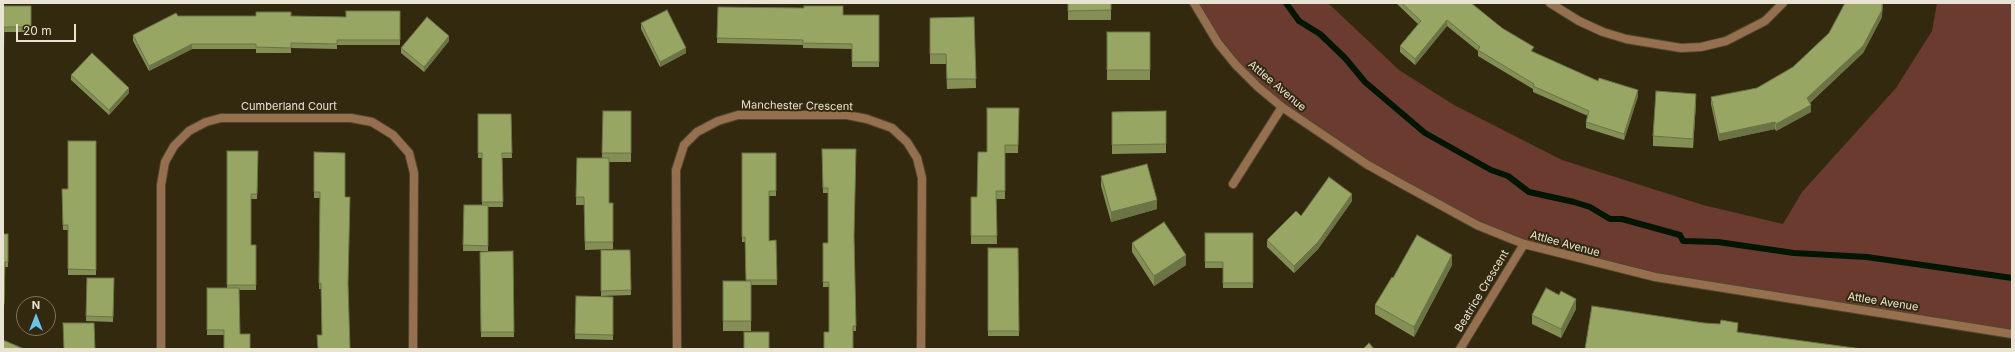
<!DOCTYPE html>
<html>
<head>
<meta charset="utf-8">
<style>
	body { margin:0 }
	#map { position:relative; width:2015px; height:352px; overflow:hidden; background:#33290f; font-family:Inter,sans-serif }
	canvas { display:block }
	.frame { position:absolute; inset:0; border:4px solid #e9e3d3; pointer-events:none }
	.north { position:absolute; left:16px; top:296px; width:40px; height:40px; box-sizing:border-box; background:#33290f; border:1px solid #7c735d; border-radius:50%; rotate:0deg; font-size:11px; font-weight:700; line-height:16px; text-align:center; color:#e9e3d3 }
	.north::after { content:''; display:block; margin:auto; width:14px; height:18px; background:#66c4ef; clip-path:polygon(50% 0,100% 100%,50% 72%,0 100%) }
	.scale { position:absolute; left:16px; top:24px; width:60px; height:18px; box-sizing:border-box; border:2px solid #e9e3d3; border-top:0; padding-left:5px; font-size:12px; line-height:14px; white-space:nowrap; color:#e9e3d3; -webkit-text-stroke:3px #33290f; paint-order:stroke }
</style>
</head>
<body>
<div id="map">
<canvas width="2015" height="352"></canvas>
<div class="frame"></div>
<div class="north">N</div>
<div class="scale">20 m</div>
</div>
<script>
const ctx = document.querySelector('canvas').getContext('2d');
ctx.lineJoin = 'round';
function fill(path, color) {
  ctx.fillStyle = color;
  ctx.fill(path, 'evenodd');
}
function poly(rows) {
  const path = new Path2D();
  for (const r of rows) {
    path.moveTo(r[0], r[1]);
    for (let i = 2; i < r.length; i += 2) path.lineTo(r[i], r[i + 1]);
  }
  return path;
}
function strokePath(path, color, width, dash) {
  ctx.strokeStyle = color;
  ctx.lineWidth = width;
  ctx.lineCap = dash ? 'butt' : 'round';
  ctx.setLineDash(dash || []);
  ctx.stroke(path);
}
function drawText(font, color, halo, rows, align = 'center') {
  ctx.font = font + ' Inter,sans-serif';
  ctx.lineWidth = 4;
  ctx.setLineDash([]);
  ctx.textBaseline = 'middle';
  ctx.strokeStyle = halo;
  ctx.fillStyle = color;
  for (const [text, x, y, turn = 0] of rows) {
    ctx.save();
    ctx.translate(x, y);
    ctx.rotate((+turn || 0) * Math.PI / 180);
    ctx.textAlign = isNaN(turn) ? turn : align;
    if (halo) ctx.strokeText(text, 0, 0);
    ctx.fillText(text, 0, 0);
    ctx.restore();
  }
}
const green = poly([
	[1192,3,1328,3,1399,70,1454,105,1562,160,1703,205,1783,224,1802,192,1896,88,1932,31,1937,3,2012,3,2012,335,1573,259,1435,204,1256,87]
]);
const stream = poly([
	[1286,3,1299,21,1320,34,1345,58,1365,82,1425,133,1491,170,1508,176,1529,192,1574,202,1590,207,1610,219,1622,219,1680,235,1683,241,1718,242,1794,253,1867,257,2012,278]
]);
const minor = poly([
	[1550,3,1579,21,1603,32,1626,39,1681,48,1701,47,1726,41,1765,21,1783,3],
	[1233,184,1282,107],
	[161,349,161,185,165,162,174,146,189,131,206,122,221,118,351,118,372,122,393,135,409,153,414,173,413,349],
	[677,349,676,170,684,145,697,132,718,121,738,115,847,115,867,119,892,128,907,142,917,158,922,178,921,349],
	[1460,349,1524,244]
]);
const tertiary = poly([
	[1194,3,1218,43,1236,65,1258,87,1282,107,1368,165,1402,184,1477,225,1524,244,1655,277,2012,334]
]);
const wall = poly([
	[1068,3,1111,3,1111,20,1068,20],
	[1396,3,1471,3,1502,28,1534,52,1598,81,1638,96,1624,140,1586,128,1586,122,1588,116,1533,92,1533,89,1478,56,1478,51,1447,26,1415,65,1400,52,1400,46,1418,24],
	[3,6,31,6,31,32,4,32],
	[718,7,843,15,879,15,879,67,852,67,852,49,803,48,803,45,717,43],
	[400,11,400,45,337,45,337,49,291,48,291,53,256,53,256,49,192,49,149,71,133,41,133,35,178,16,291,16,346,17],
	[974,17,976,88,947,89,946,64,930,64,930,18],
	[1882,17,1863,53,1810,103,1811,112,1776,131,1775,129,1719,141,1711,104,1711,97,1757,88],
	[641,23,686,53,660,67,641,29],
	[1107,32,1150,32,1150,80,1107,80],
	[449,41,424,72,401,53,401,48],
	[71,75,129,93,109,115,71,80],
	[1696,103,1693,148,1653,146,1653,136],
	[1019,108,1018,153,1005,153,1005,199,996,199,997,244,971,244,971,197,977,197,987,152],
	[603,111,631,111,631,162,609,162,609,203,613,203,613,249,585,250,584,205,576,205,577,158,602,158],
	[1166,111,1166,153,1112,154,1112,112],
	[478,114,511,114,512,158,502,158,503,207,488,207,488,251,463,251,464,205,482,205,482,158,478,158],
	[96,141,96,275,68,275,68,230,63,230,62,189,68,189],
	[822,149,854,238,856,331,829,332,829,287,823,287,823,243,828,243,828,193,823,193],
	[227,151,258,151,257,199,251,199,251,245,256,245,256,290,239,290,224,335,207,335,207,288,227,288],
	[314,152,345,153,322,335,321,289,319,289,320,198,314,198],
	[742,153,776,153,776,196,769,196,769,241,776,240,777,285,751,285,751,331,723,331,723,281,746,281,745,242,742,242],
	[1101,176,1157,209,1111,222,1101,186],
	[1352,201,1318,249,1294,273,1267,247,1267,240,1301,216],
	[1205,233,1253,233,1253,288,1223,288,1223,268,1205,268],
	[3,234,8,234,8,267,5,267,4,309,3,309],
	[1132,243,1186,265,1154,286,1132,252],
	[988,248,1018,248,1019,336,988,336],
	[601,250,630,250,631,295,601,296],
	[513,251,514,337,481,337,480,252],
	[1452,265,1414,337,1375,314,1375,305,1393,278],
	[87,278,114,278,113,322,86,321],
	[576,296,613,297,613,340,575,339],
	[1576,309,1561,338,1532,324,1532,315]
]);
const shadedWall = poly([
	[1882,3,1883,3,1882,17,1863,53,1807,105,1807,98],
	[1447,20,1447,26,1415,65,1415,59],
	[449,36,449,41,424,72,424,67],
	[192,44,192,49,149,71,149,66],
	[686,48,686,53,660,67,660,62],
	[129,88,129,93,109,115,109,110],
	[1638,90,1638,96,1624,140,1624,134],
	[1696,94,1696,103,1693,148,1693,139],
	[1811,105,1811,112,1776,131,1776,124],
	[1775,122,1775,129,1719,141,1719,134],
	[1352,194,1352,201,1318,249,1294,273,1294,266],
	[1157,200,1157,209,1111,222,1111,212],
	[1186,255,1186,265,1154,286,1154,276],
	[1452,255,1452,265,1414,337,1414,327],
	[1576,299,1576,309,1561,338,1561,329]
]);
const building = poly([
	[1068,3,1111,3,1111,10,1068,11,1068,3],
	[1402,3,1471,3,1502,28,1534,47,1531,51,1598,81,1599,78,1638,90,1624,134,1586,122,1589,111,1533,86,1534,84,1478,50,1480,47,1447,20,1415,59,1400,46,1421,21,1402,3],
	[1845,3,1882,3,1882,10,1863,46,1807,98,1811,105,1776,124,1775,122,1719,134,1711,97,1757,88,1793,67,1829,33,1845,3],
	[3,6,31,6,31,27,4,27,3,78,3,6],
	[804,6,843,6,843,15,879,15,879,62,852,62,852,44,803,43,803,40,717,38,718,7,804,8,804,6],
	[667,10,686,48,660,62,641,23,667,10],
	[346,11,400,11,400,40,337,40,337,44,291,43,291,48,256,47,256,44,192,44,149,66,133,35,176,13,178,16,256,16,256,12,291,12,291,16,346,17,346,11],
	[427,17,449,36,424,67,401,48,427,17],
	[974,17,976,79,947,79,946,54,930,54,930,18,974,17],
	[1107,32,1150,32,1150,70,1107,70,1107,32],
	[92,53,129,88,109,110,71,75,92,53],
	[1656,91,1696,94,1693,139,1653,136,1656,91],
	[987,108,1019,108,1018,145,1005,145,1005,191,996,191,997,236,971,236,971,197,977,197,978,152,987,152,987,108],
	[603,111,631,111,631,153,602,153,603,111],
	[1166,111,1166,144,1112,145,1112,112,1166,111],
	[478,114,511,114,512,153,502,153,503,202,482,202,482,153,478,153,478,114],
	[68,141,96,141,96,270,68,269,68,225,63,225,62,189,68,189,68,141],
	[822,149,856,149,854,236,856,326,853,326,853,349,824,349,824,332,829,332,829,282,823,282,823,243,828,243,828,188,823,188,822,149],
	[227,151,258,151,257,194,251,194,251,245,256,245,256,285,227,285,227,151],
	[314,152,345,153,345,197,350,197,348,283,350,349,318,349,317,335,322,335,321,283,319,283,320,192,314,192,314,152],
	[742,153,776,153,776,191,769,191,769,241,776,240,777,280,746,280,745,237,742,237,742,153],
	[577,158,609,158,609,203,613,203,613,242,585,242,584,197,576,197,577,158],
	[1147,164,1157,200,1111,212,1101,176,1147,164],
	[1329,177,1352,194,1318,242,1294,266,1267,240,1296,211,1301,216,1329,177],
	[464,205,488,205,488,246,463,245,464,205],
	[1164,222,1186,255,1154,276,1132,243,1164,222],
	[1205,233,1253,233,1253,283,1223,283,1223,262,1205,262,1205,233],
	[3,234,8,234,8,262,5,262,4,304,3,304,3,234],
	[1417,235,1452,255,1414,327,1375,305,1392,277,1393,278,1417,235],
	[988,248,1018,248,1019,331,988,331,988,248],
	[601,250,630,250,631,290,601,291,601,250],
	[513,251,514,332,481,332,480,252,513,251],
	[87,278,114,278,113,317,86,316,87,278],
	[723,281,751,281,751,321,723,321,723,281],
	[207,288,239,288,240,334,250,334,250,349,224,349,224,330,207,330,207,288],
	[1546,288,1559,295,1561,291,1576,299,1561,329,1532,315,1546,288],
	[576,296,613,297,613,335,575,334,576,296],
	[1592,306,1704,323,1720,324,1721,320,1738,323,1737,332,1862,349,1585,349,1592,306],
	[63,323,94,323,95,349,64,349,63,323],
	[744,332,769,332,769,349,744,349,744,332],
	[3,340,24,349,3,349,3,340],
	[1369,343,1374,349,1363,349,1369,343]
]);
const streetNames = [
	["Attlee Avenue",1277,86,40],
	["Manchester Crescent",797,106,1],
	["Cumberland Court",289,107],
	["Attlee Avenue",1565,244,15],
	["Beatrice Crescent",1482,291,-59],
	["Attlee Avenue",1883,302,9]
];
fill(green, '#6c3b30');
strokePath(stream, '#001502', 6);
strokePath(minor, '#50472e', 10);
strokePath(tertiary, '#50472e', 10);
strokePath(minor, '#96704e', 8);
strokePath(tertiary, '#96704e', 8);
fill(wall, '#838f55');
fill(shadedWall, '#6a7445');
fill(building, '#98a663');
strokePath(building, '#6a7445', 1);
drawText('11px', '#e9e3d3', '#33290f', streetNames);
</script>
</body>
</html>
